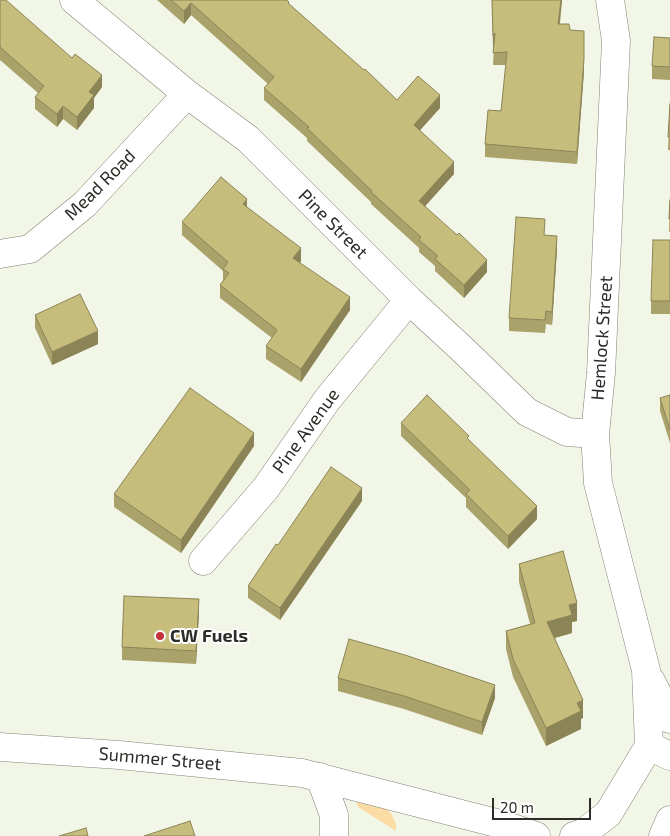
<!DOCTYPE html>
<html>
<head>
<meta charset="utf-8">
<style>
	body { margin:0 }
	#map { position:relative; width:670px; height:836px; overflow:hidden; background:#f2f6e7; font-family:"Exo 2",sans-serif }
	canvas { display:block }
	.scale { position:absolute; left:492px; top:798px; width:99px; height:22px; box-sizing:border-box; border:2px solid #2d2e29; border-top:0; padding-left:6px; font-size:15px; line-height:18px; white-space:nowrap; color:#2d2e29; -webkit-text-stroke:4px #fff; paint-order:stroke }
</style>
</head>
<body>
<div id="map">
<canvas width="670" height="836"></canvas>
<div class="scale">20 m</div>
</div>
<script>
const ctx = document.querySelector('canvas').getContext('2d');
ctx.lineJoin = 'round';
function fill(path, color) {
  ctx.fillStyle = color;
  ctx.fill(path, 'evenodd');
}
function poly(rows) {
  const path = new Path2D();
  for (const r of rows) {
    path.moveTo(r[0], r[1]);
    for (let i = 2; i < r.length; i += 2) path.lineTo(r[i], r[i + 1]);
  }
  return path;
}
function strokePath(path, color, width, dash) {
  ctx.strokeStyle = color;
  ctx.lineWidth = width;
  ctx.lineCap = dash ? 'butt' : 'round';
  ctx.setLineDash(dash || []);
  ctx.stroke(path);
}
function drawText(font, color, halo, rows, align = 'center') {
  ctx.font = font + ' "Exo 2",sans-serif';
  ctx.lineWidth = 4;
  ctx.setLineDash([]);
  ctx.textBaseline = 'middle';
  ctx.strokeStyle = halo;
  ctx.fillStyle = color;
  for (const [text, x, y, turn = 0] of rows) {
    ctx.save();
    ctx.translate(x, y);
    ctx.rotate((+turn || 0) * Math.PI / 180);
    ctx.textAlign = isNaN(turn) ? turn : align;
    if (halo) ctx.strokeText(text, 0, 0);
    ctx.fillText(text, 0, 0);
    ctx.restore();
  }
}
const green = poly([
	[356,801,382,806,391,813,396,824,396,831,358,807]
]);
const street = poly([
	[74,0,187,94,248,139,409,300,462,349,527,412,567,432,595,434],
	[0,254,30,249,85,204,187,94],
	[203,561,266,488,327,400,409,300],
	[651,681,670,719],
	[649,746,670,756],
	[574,836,583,833,608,814,649,746,646,670,598,483,595,434,601,373,616,41,610,0],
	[663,836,670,820]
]);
const secondary = poly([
	[0,747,119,755,302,773,504,825,536,836],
	[320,777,334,815,334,836]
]);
const wall = poly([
	[0,0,102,87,94,98,94,108,77,130,63,119,57,127,35,109,35,97,38,93,0,60],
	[157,0,287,0,289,4,397,100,440,108,420,130,454,174,425,206,487,272,464,298,435,271,435,266,419,252,419,248,371,204,371,202,307,141,307,138,264,100,264,88,268,84,191,15,184,24],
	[492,0,562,0,560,24,570,30,584,71,577,164,485,157,485,144,501,111,506,65,493,65,494,48,493,49],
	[670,38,670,80,652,79,652,66],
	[670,104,670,150,668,150],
	[670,200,670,232,669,232],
	[247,207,301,261,300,263,350,310,301,382,266,359,266,346,272,338,220,298,220,285,223,281,223,271,182,235,182,222],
	[545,235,557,249,552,325,546,324,545,333,509,331,509,318],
	[670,240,670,314,651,314,651,301],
	[35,315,98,344,52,365,35,328],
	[670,395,670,443,660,411,660,398],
	[401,423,469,441,537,519,508,549,466,507,466,498,401,436],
	[254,446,181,553,114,507,114,494],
	[362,501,280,620,248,598,248,586,278,545],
	[519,564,577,621,572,622,572,633,555,638,583,718,581,719,581,729,546,746,513,677,506,649,506,631,530,624,519,582],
	[199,612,196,664,122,660,122,647],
	[338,678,495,698,482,735,404,709,338,691]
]);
const shadedWall = poly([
	[561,0,562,0,558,37,558,24],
	[191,3,191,15,184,24,184,11],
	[495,33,495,46,493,49,493,36],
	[584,59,584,71,577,164,577,152],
	[102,75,102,87,94,98,94,108,77,130,77,117,89,92],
	[440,95,440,108,414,137,414,125],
	[63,106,63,119,57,127,57,114],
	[454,162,454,174,419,213,419,201],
	[247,199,247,212,243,204],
	[557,236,557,249,552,325,552,312],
	[301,248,301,261,293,271,293,258],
	[487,260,487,272,464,298,464,285],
	[350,297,350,310,301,382,301,369],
	[98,331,98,344,52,365,52,352],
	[254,433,254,446,181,553,181,540],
	[362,488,362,501,280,620,280,608],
	[537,506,537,519,508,549,508,536],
	[199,599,199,612,196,664,196,651],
	[577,603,577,621,572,622,572,633,547,640,547,622,569,605],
	[495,685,495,698,482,735,482,722],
	[583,700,583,718,581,719,581,729,546,746,546,728,577,703]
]);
const building = poly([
	[0,0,6,0,72,58,75,54,102,75,89,92,94,95,77,117,63,106,57,114,35,97,44,86,0,47,0,0],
	[171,0,287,0,289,2,288,3,364,70,365,69,397,100,418,76,440,95,414,125,454,162,419,201,457,235,459,233,487,260,464,285,435,259,438,256,419,240,421,237,371,192,372,191,307,128,309,127,264,88,274,77,191,3,184,11,171,0],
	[492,0,561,0,558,24,569,24,570,30,584,31,584,59,577,152,485,144,488,110,501,111,507,52,493,53,495,33,493,36,492,0],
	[654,37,670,38,670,67,652,66,654,37],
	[670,104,670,137,668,137,670,104],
	[221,177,247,199,243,204,301,248,293,258,350,297,301,369,266,346,277,330,220,285,229,273,223,269,228,262,182,222,221,177],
	[670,200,670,219,669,219,670,200],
	[516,217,545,219,544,235,557,236,552,312,546,311,545,320,509,318,516,217],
	[653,240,670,240,670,301,651,301,653,240],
	[80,294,98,331,52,352,35,315,80,294],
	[190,388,254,433,181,540,114,494,190,388],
	[427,395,469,436,467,438,537,506,508,536,466,494,470,490,401,423,427,395],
	[670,395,670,430,660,398,670,395],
	[331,467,362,488,280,608,248,586,276,544,278,545,331,467],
	[563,551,577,603,569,605,572,615,547,622,583,700,577,703,581,711,546,728,513,659,506,631,535,623,519,564,563,551],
	[124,596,199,599,196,651,122,647,124,596],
	[349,639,405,655,495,685,482,722,404,696,338,678,349,639],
	[190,821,195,836,144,836,190,821],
	[86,828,88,836,59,836,86,828]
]);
const markers = [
	[160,636,5,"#c3333d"]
];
const streetNames = [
	["Mead Road",100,185,-45],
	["Pine Street",333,224,45],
	["Hemlock Street",602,338,-86],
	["Pine Avenue",306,431,-54],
	["Summer Street",160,759,5]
];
const poiNames = [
	["CW Fuels",170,636]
];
fill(green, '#fcdca5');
strokePath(street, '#808376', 29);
strokePath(secondary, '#808376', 29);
strokePath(street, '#fff', 28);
strokePath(secondary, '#fff', 28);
fill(wall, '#aaa26b');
fill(shadedWall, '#8b8457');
fill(building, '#c6bc7c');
strokePath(building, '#8b8457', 1);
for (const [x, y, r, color] of markers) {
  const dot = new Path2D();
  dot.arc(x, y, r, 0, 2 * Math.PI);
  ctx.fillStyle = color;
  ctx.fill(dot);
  strokePath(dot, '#fff', 2);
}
drawText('18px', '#2d2e29', '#fff', streetNames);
drawText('bold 18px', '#2d2e29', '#fff', poiNames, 'left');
</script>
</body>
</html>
